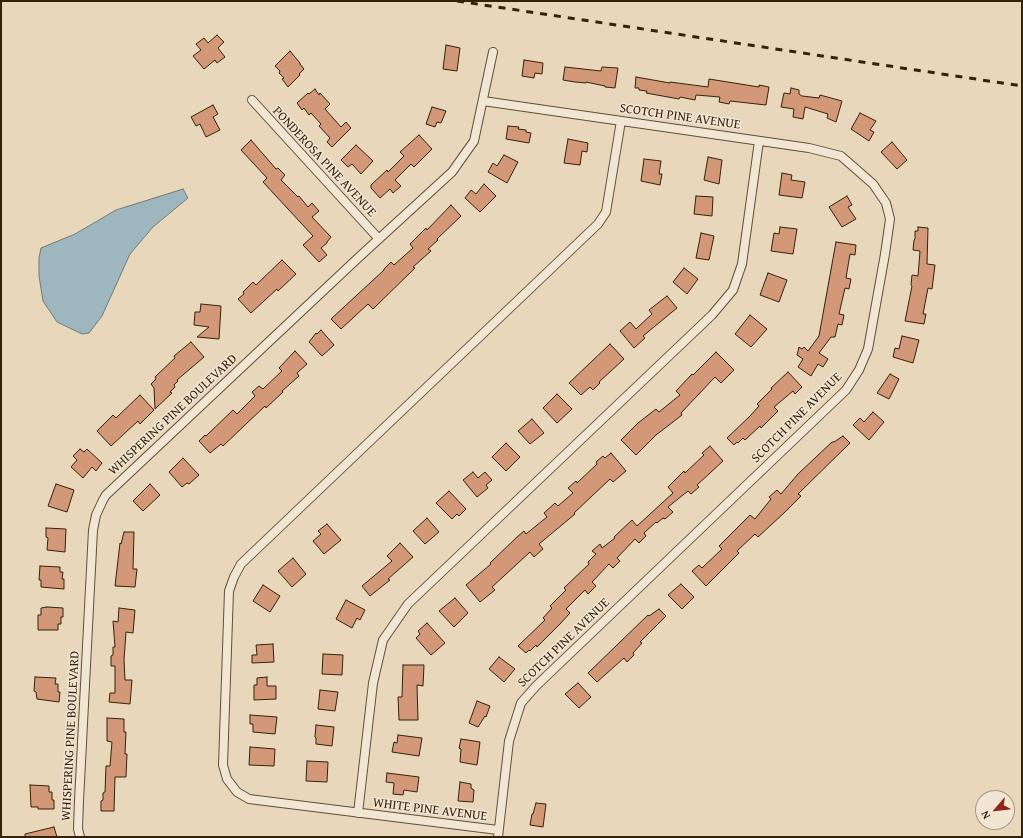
<!DOCTYPE html>
<html>
<head>
<meta charset="utf-8">
<style>
	body { margin:0 }
	#map { position:relative; width:1023px; height:838px; overflow:hidden; background:#e9d7bc; font-family:"Gentium Book Plus",serif }
	canvas { display:block }
	.frame { position:absolute; inset:0; border:2px solid #35220a; pointer-events:none }
	.north { position:absolute; left:975px; top:790px; width:40px; height:40px; box-sizing:border-box; background:#f1e5d3; border:1px solid #a69783; border-radius:50%; rotate:242deg; font-size:11px; font-weight:700; line-height:16px; text-align:center; color:#35220a }
	.north::after { content:''; display:block; margin:auto; width:14px; height:18px; background:#8f2418; clip-path:polygon(50% 0,100% 100%,50% 72%,0 100%) }
</style>
</head>
<body>
<div id="map">
<canvas width="1023" height="838"></canvas>
<div class="frame"></div>
<div class="north">N</div>
</div>
<script>
const ctx = document.querySelector('canvas').getContext('2d');
ctx.lineJoin = 'round';
function fill(path, color) {
  ctx.fillStyle = color;
  ctx.fill(path, 'evenodd');
}
function poly(rows) {
  const path = new Path2D();
  for (const r of rows) {
    path.moveTo(r[0], r[1]);
    for (let i = 2; i < r.length; i += 2) path.lineTo(r[i], r[i + 1]);
  }
  return path;
}
function strokePath(path, color, width, dash) {
  ctx.strokeStyle = color;
  ctx.lineWidth = width;
  ctx.lineCap = dash ? 'butt' : 'round';
  ctx.setLineDash(dash || []);
  ctx.stroke(path);
}
function drawText(font, color, halo, rows, align = 'center') {
  ctx.font = font + ' "Gentium Book Plus",serif';
  ctx.lineWidth = 3;
  ctx.setLineDash([]);
  ctx.textBaseline = 'middle';
  ctx.strokeStyle = halo;
  ctx.fillStyle = color;
  for (const [text, x, y, turn = 0] of rows) {
    ctx.save();
    ctx.translate(x, y);
    ctx.rotate((+turn || 0) * Math.PI / 180);
    ctx.textAlign = isNaN(turn) ? turn : align;
    if (halo) ctx.strokeText(text, 0, 0);
    ctx.fillText(text, 0, 0);
    ctx.restore();
  }
}
const water = poly([
	[183,189,188,198,153,227,130,254,102,316,89,333,82,334,57,322,43,301,39,276,39,258,41,248,75,234,116,210,183,189]
]);
const building = poly([
	[217,35,224,42,218,48,225,57,217,63,215,60,204,69,193,56,201,50,196,44,204,38,208,43,217,35],
	[446,45,460,48,457,71,443,69,446,45],
	[290,51,300,63,300,64,304,69,299,74,300,75,288,87,282,79,284,78,279,73,280,71,275,66,290,51],
	[524,60,543,63,542,74,535,73,534,78,522,76,524,60],
	[565,67,601,71,602,67,618,68,615,88,605,87,605,86,586,82,586,83,575,82,563,80,565,67],
	[636,77,670,83,670,82,708,87,709,79,759,87,759,85,769,87,766,105,730,101,729,104,719,102,720,97,696,95,695,100,680,97,679,99,646,93,647,91,639,90,639,88,635,88,636,77],
	[791,88,799,90,799,94,802,96,819,98,820,95,842,101,836,122,827,118,828,114,805,107,803,119,793,117,794,109,781,107,784,93,790,94,791,88],
	[315,89,319,95,320,93,330,104,325,109,341,127,346,122,351,128,332,147,327,142,330,138,319,126,321,124,311,113,309,115,304,108,302,110,297,103,308,93,309,94,315,89],
	[213,105,218,114,213,117,220,130,206,137,200,124,196,126,191,117,213,105],
	[432,107,446,111,441,123,437,122,435,127,426,124,432,107],
	[860,113,876,121,870,130,874,132,869,141,851,129,860,113],
	[508,126,519,127,518,129,526,130,526,132,531,133,529,143,506,139,508,126],
	[419,135,432,149,414,167,411,164,395,180,401,186,393,193,390,189,380,198,371,188,371,185,387,170,388,172,404,156,400,152,419,135],
	[568,139,588,143,587,152,582,151,580,165,564,163,568,139],
	[251,140,276,169,278,168,285,175,281,180,298,197,299,196,308,207,312,203,319,211,312,217,331,237,327,242,327,243,321,248,327,255,319,262,303,245,313,236,263,182,267,178,241,150,251,140],
	[892,142,907,160,897,169,881,152,892,142],
	[356,145,373,161,361,174,352,164,348,167,341,160,356,145],
	[504,155,518,162,507,183,488,172,493,163,497,166,504,155],
	[708,157,722,160,719,184,704,180,708,157],
	[644,159,661,161,659,174,662,174,660,185,641,181,644,159],
	[782,173,792,175,791,180,805,182,802,198,779,195,782,173],
	[484,184,496,196,480,212,465,198,471,190,476,194,484,184],
	[696,196,713,197,712,216,694,214,696,196],
	[847,196,852,205,848,207,856,219,842,227,829,207,847,196],
	[451,205,461,216,437,239,438,240,428,249,431,251,413,267,415,268,373,309,368,304,341,329,331,319,384,270,384,269,391,262,394,265,413,248,410,244,426,228,427,230,451,205],
	[780,227,797,229,793,254,771,251,774,233,779,234,780,227],
	[918,227,928,228,927,264,935,265,932,289,928,288,923,314,926,314,924,324,905,321,912,286,911,285,912,275,918,276,920,251,913,250,914,240,915,239,915,231,918,231,918,227],
	[701,233,714,236,709,260,696,258,701,233],
	[836,242,856,245,855,255,850,254,846,278,851,279,849,289,845,288,839,314,844,315,842,325,838,324,835,337,831,337,819,353,828,359,823,367,818,364,811,376,798,367,803,359,797,355,799,347,802,349,804,347,808,351,819,336,836,242],
	[282,260,296,274,278,291,277,289,251,313,238,299,244,294,243,292,253,282,256,285,282,260],
	[684,268,698,279,687,294,673,282,684,268],
	[768,273,787,280,779,302,760,295,768,273],
	[667,296,677,308,643,336,645,338,634,348,620,331,630,322,636,329,652,314,649,310,667,296],
	[201,304,221,306,219,339,197,337,209,327,194,325,195,312,200,312,201,304],
	[750,315,767,329,751,347,735,334,750,315],
	[321,330,334,345,322,356,309,342,316,333,317,334,321,330],
	[902,336,919,340,913,363,893,357,895,348,899,349,902,336],
	[191,342,204,357,177,380,178,381,174,385,175,387,170,392,172,393,155,409,154,388,151,384,156,379,155,377,175,358,174,356,191,342],
	[610,344,624,359,599,382,600,383,593,390,590,387,581,395,569,383,610,344],
	[295,351,307,364,297,373,299,376,282,391,283,392,266,408,265,406,223,446,221,444,210,453,199,441,205,435,206,436,233,410,237,414,255,396,252,392,259,386,263,389,282,371,279,368,295,351],
	[716,352,734,370,721,383,715,377,681,413,682,415,656,435,636,455,621,440,638,423,656,409,659,412,680,395,676,391,692,374,693,375,716,352],
	[788,372,802,387,795,394,793,391,774,407,778,411,761,428,760,426,745,440,743,438,738,443,737,442,734,445,727,438,750,416,759,406,757,404,772,389,771,388,788,372],
	[890,374,899,379,889,399,877,393,890,374],
	[557,394,572,409,557,423,543,408,557,394],
	[140,395,154,410,140,424,138,421,111,446,97,431,113,415,116,418,140,395],
	[873,412,884,422,869,440,853,425,860,418,864,422,873,412],
	[532,419,544,433,530,444,518,431,532,419],
	[843,436,850,443,798,494,801,496,784,513,758,537,755,534,737,551,739,553,706,586,692,571,699,565,702,568,722,549,719,546,750,515,755,519,771,499,769,497,777,490,781,494,798,474,832,442,834,442,843,436],
	[506,443,520,457,506,471,492,457,506,443],
	[710,446,723,461,697,485,699,487,691,494,688,491,668,507,673,512,665,519,663,518,657,523,656,522,644,533,646,536,639,543,635,539,617,558,620,561,613,568,609,564,592,582,596,586,588,594,585,590,566,609,570,613,560,624,537,647,536,645,530,651,529,650,526,653,518,646,545,620,543,618,552,608,550,606,566,590,564,588,589,564,588,562,596,554,592,551,600,544,602,548,615,538,614,537,632,520,637,526,673,493,668,487,684,471,685,473,704,455,702,453,710,446],
	[80,449,84,452,87,449,102,463,96,471,92,467,83,478,71,467,77,460,73,456,80,449],
	[611,453,626,471,613,482,610,479,574,513,575,514,539,544,543,549,534,557,530,552,492,587,495,590,480,602,466,585,491,564,490,563,517,537,524,531,526,534,547,517,544,513,555,503,558,506,573,493,568,488,576,481,577,483,597,464,596,462,603,456,605,458,611,453],
	[183,458,199,475,189,484,187,483,182,487,169,472,183,458],
	[473,472,478,478,485,472,492,480,486,485,488,488,477,497,463,480,473,472],
	[56,484,74,490,67,512,48,506,56,484],
	[150,484,160,495,143,511,133,501,150,484],
	[449,491,466,509,459,516,457,514,452,519,436,503,449,491],
	[427,518,439,532,425,544,413,531,427,518],
	[327,524,341,540,324,554,313,541,321,534,318,531,327,524],
	[46,528,66,529,65,552,47,550,48,538,46,537,46,528],
	[124,532,134,532,133,569,137,569,135,587,115,586,120,543,121,544,124,532],
	[400,543,413,557,388,579,390,580,370,596,362,586,392,561,387,556,400,543],
	[293,558,306,574,292,587,278,571,293,558],
	[40,566,60,567,60,572,63,572,62,579,64,579,64,589,41,587,41,580,39,580,40,566],
	[681,584,694,597,682,609,668,595,681,584],
	[263,585,280,596,270,612,253,601,263,585],
	[455,598,468,613,454,627,439,611,455,598],
	[346,600,365,610,360,620,357,618,352,628,336,619,346,600],
	[47,607,63,608,63,617,61,617,61,624,58,624,58,630,38,630,38,615,41,615,41,608,47,607],
	[119,608,135,610,133,633,126,632,124,660,125,680,132,680,130,704,109,702,110,693,115,693,115,666,111,666,111,656,113,655,113,647,115,647,113,621,118,622,119,608],
	[659,609,666,616,640,642,642,643,633,653,634,655,627,662,624,658,597,682,588,673,648,615,649,616,659,609],
	[427,623,445,643,431,655,416,638,420,634,418,631,427,623],
	[273,644,274,662,252,663,252,655,257,655,256,645,273,644],
	[323,654,343,655,342,675,322,674,323,654],
	[499,657,515,669,504,682,489,669,499,657],
	[403,665,424,665,423,686,417,685,418,720,399,720,398,697,402,697,403,665],
	[35,677,56,678,55,684,58,684,58,692,60,692,59,702,37,699,36,692,34,691,35,677],
	[267,677,267,686,276,686,276,699,254,700,254,685,257,685,257,678,267,677],
	[578,683,591,697,579,708,565,694,578,683],
	[320,690,338,692,335,711,318,709,320,690],
	[477,701,490,706,486,717,485,716,478,727,469,723,477,701],
	[250,715,277,717,275,734,253,732,253,724,250,724,250,715],
	[107,718,124,719,124,732,126,732,125,754,127,754,126,777,115,777,114,811,101,811,101,801,103,800,103,793,105,792,106,766,110,766,112,742,107,741,107,718],
	[316,725,334,727,332,746,316,744,316,738,315,737,316,725],
	[398,735,422,738,419,756,392,752,394,742,397,743,398,735],
	[461,739,480,742,477,765,460,762,461,749,459,748,461,739],
	[250,747,275,749,274,766,249,765,250,747],
	[307,761,328,762,327,782,306,781,307,761],
	[387,773,419,777,417,792,404,790,403,795,393,794,394,783,386,782,387,773],
	[460,782,471,784,471,788,474,790,473,802,458,801,460,782],
	[30,785,49,786,49,792,52,792,52,800,54,800,54,809,38,809,38,807,31,807,30,785],
	[536,803,546,804,543,827,530,825,532,814,533,814,536,803],
	[54,827,57,837,25,837,25,834,54,827]
]);
const minor = poly([
	[252,100,379,239],
	[483,101,809,148,841,156,873,184,886,203,890,219,885,254,868,349,859,370,846,390,536,686,521,703,509,741,498,837],
	[358,813,373,683,383,640,408,604,712,315,733,290,742,264,759,141],
	[498,830,249,799,237,792,227,779,223,765,229,591,234,577,241,564,598,224,606,212,621,121],
	[80,837,78,829,79,801,93,530,96,515,103,500,106,495,358,258,452,172,474,141,493,52]
]);
const rail = poly([
	[457,1,1022,86]
]);
const streetNames = [
	["SCOTCH PINE AVENUE",680,117,8],
	["PONDEROSA PINE AVENUE",324,162,47],
	["WHISPERING PINE BOULEVARD",173,415,-43],
	["SCOTCH PINE AVENUE",797,418,-45],
	["SCOTCH PINE AVENUE",564,643,-44],
	["WHISPERING PINE BOULEVARD",71,736,-87],
	["WHITE PINE AVENUE",430,810,7]
];
fill(water, '#9eb6bd');
strokePath(water, '#747b75', 1);
fill(building, '#d29878');
strokePath(building, '#35220a', 1);
strokePath(minor, '#624f36', 10);
strokePath(minor, '#f1e5d3', 8);
strokePath(rail, '#35220a', 3, [7, 7]);
drawText('13px', '#35220a', '#f1e5d3', streetNames);
</script>
</body>
</html>
